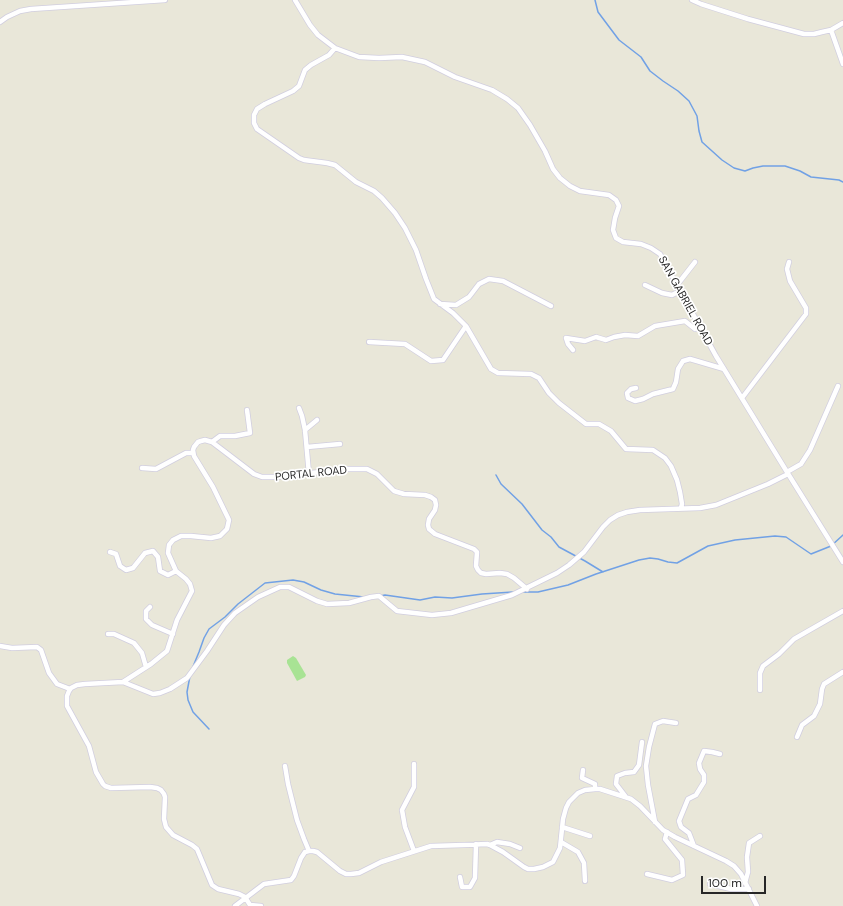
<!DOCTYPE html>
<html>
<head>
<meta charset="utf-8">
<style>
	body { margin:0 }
	#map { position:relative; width:843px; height:906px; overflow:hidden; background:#e9e7d9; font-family:"DM Sans",sans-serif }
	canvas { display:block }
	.scale { position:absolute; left:701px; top:876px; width:65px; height:18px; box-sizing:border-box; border:2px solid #272727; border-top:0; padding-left:5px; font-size:12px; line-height:14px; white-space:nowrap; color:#272727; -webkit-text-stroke:3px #fff; paint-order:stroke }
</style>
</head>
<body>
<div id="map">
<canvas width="843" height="906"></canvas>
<div class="scale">100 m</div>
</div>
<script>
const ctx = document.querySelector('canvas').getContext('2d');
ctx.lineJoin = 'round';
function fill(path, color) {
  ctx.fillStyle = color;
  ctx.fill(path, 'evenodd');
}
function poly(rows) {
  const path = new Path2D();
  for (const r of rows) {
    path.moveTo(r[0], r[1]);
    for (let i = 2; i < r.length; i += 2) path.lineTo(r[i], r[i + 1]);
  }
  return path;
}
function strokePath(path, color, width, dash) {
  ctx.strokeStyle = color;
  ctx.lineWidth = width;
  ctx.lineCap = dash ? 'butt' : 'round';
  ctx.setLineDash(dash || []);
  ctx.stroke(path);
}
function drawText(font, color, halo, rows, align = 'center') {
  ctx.font = font + ' "DM Sans",sans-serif';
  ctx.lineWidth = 3.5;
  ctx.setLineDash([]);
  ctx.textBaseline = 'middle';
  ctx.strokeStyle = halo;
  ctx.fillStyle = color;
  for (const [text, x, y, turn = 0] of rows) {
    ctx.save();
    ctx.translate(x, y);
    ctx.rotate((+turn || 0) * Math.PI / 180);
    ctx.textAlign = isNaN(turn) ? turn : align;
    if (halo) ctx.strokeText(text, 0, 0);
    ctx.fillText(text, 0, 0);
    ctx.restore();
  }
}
const pitch = poly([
	[293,656,296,658,306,675,305,677,297,681,287,663,287,660]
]);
const stream = poly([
	[595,0,598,12,619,40,641,57,650,71,663,81,678,91,689,101,697,116,699,131,702,142,722,160,734,168,745,171,753,168,763,166,785,166,800,171,811,177,839,180,843,182],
	[496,475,501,484,522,504,542,530,551,537,559,547,585,561,603,572],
	[521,592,538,592,568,585,596,574,639,560,650,558,658,559,668,562,677,563,708,546,735,540,775,536,786,537,811,554,831,546,843,535],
	[380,596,385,595,420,600,435,597,452,598,482,594,513,592],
	[192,669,199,652,204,638,209,629,225,617,238,604,265,583,293,580,304,582,321,590,335,594,364,597],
	[190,676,187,692,188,700,193,712,209,729]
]);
const minor = poly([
	[295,0,310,25,318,35,335,48,359,57,379,58,402,57,425,62,455,77,492,90,507,99,518,108,530,125,545,151,553,169,560,178,570,186,580,191,609,195,616,200,619,206,615,218,613,230,616,238,623,242,641,244,651,248,660,254,716,356,787,472,843,562],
	[692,0,701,4,748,19,804,34,814,34,822,32,831,30,843,23],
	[0,22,7,17,20,11,31,9,165,0],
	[831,30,843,64],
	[335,48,329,55,311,65,305,70,299,86,293,91,265,104,257,109,254,115,254,123,257,129,299,158,304,160,327,163,335,165,356,182,374,191,382,198,395,213,405,228,416,250,426,279,434,299,453,313,466,326,491,369,498,373,531,374,539,378,549,393,559,403,586,424,599,424,611,431,626,449,653,450,665,458,671,466,677,480,680,492,682,504,681,508],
	[645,285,662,293,672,295,680,291],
	[677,285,695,262],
	[440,304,456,305,469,297,479,284,489,279,503,281,551,306],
	[369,342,405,344,431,361,443,360,466,326],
	[573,350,568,344,566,338,585,341,596,337,606,340,614,337,625,335,638,336,655,326,685,321,695,329,700,328],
	[636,388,631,389,627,393,628,398,635,401,643,399,653,394,673,389,676,382,678,369,683,361,690,359,724,369],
	[742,398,806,314,806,308,790,281,787,269,789,262],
	[299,408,302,416,305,430,309,474],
	[305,430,317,420],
	[212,442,220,436,235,436,250,433,247,410],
	[307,447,340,444],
	[142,468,156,469,186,453,193,453],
	[787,472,801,464,810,450,838,386],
	[110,552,116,554,120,566,126,570,133,568,145,553,153,551,158,557,160,571,168,575,176,571],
	[150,607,146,611,146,619,152,625,173,634],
	[108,634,114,634,134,643,142,653,146,667],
	[0,646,12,648,37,647,41,650,49,673,57,684,70,689],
	[123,682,151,664,167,651,177,620,192,591,190,584,186,579,176,571,168,553,169,545,173,540,181,536,191,536,211,538,220,536,227,529,229,520,213,487,194,456,193,450,194,447,198,442,201,441,205,440,212,442,254,474,262,477,277,477,346,469,367,469,377,474,394,491,404,494,425,495,431,497,435,500,436,505,435,510,429,519,428,525,429,529,435,534,474,549,477,552,476,566,478,570,481,573,486,574,500,573,507,574,514,578,527,589],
	[760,690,760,673,763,666,779,654,794,639,843,611],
	[797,737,802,725,814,716,820,704,822,689,824,684,843,672],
	[285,766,288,784,297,820,304,839,309,851],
	[583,770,582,778,595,784,595,789],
	[626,797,616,784,617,776,625,773,634,772,639,765,642,742],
	[655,822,648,785,646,766,649,747,655,724,663,721,676,723],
	[562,827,590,836],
	[561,842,578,852,584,863,585,881],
	[490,845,497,842,510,844,520,848],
	[694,846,689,833,681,827,679,821,688,799,696,795,704,782,704,775,700,769,699,763,704,751,712,752,720,754],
	[414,851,405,827,402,810,414,787,414,764],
	[647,874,672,880,683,875,682,860,665,839,667,832],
	[460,877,462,887,470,887,475,878,476,844],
	[745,883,748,872,747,857,749,843,760,836],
	[710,884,731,889,749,889],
	[235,906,264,884,291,880,294,876,301,858,305,852,309,851,313,851,317,852,340,871,346,874,351,874,359,873,381,862,431,846,464,845,487,844,490,845,503,852,524,867,528,869,534,869,543,867,553,862,560,848,563,819,566,808,569,802,578,793,585,790,595,789,600,789,631,799,640,806,663,830,675,837,726,861,734,866,741,874,757,906],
	[261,906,250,905,245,897,239,894,218,889,212,885,197,849,192,845,173,835,166,827,164,819,165,797,164,794,161,790,157,788,150,787,111,788,105,786,103,784,96,772,89,746,67,706,67,696,69,691,71,688,77,685,85,684,123,682,153,694,160,693,170,689,187,678,207,651,224,625,235,613,258,597,280,587,289,587,317,601,327,604,349,603,371,597,379,596,397,611,432,615,451,613,512,595,557,573,569,565,584,552,603,527,610,520,618,515,627,512,640,510,700,508,716,505,768,484,788,474]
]);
const streetNames = [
	["SAN GABRIEL ROAD",685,301,61],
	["PORTAL ROAD",311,474,-6]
];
fill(pitch, '#a8e394');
strokePath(stream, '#71a1e5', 1.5);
strokePath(minor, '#d1cedf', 6);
strokePath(minor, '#fff', 4.5);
drawText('11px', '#272727', '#fff', streetNames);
</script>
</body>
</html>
